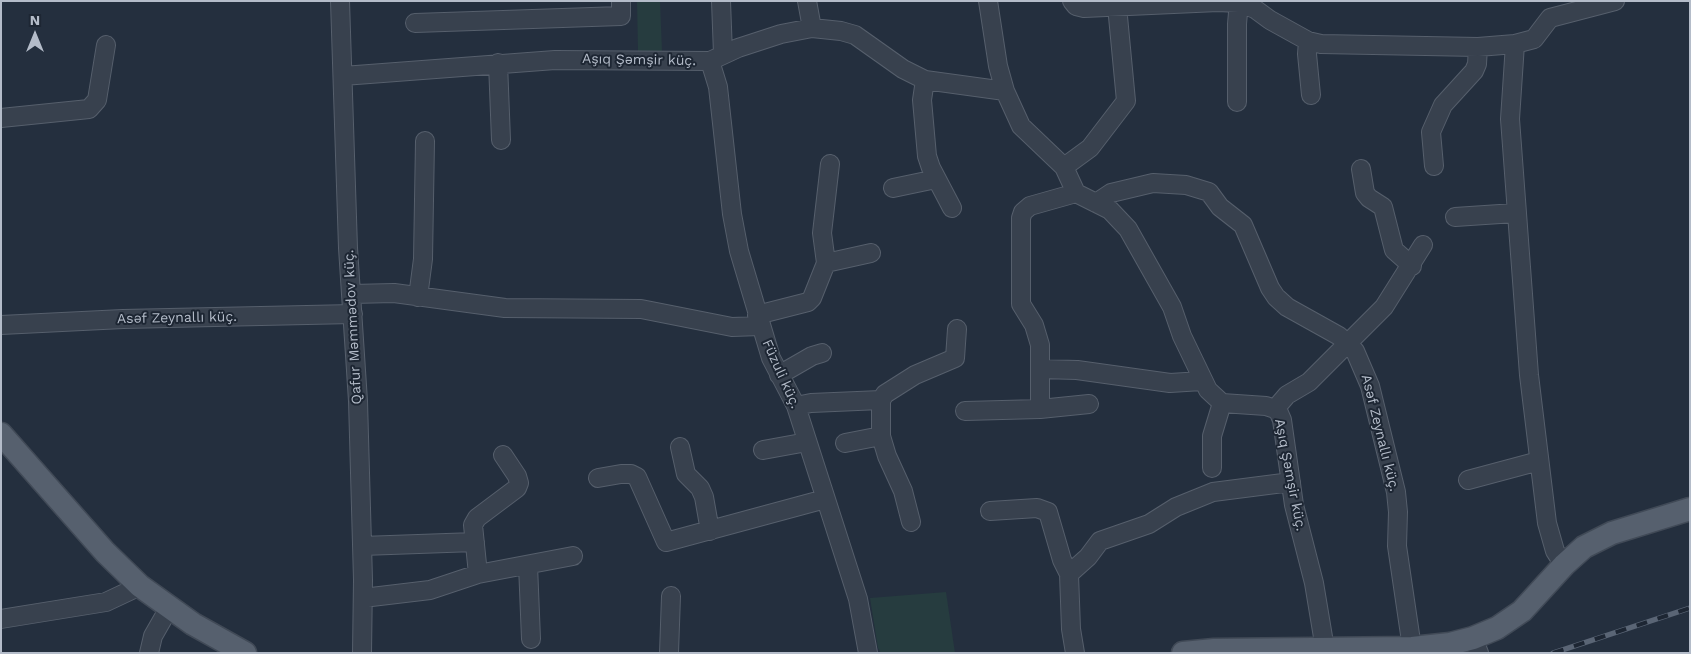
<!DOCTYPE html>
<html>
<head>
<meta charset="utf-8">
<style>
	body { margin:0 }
	#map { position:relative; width:1691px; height:654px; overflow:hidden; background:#242f3e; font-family:"Work Sans",sans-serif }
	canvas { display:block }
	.frame { position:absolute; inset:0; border:2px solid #b4bcc9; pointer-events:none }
	.north { position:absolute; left:10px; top:10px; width:50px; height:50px; -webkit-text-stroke:4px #1d2633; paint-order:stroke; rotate:0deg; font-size:14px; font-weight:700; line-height:20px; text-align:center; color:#b4bcc9 }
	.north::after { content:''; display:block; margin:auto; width:18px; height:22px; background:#b4bcc9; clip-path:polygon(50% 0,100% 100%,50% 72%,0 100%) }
</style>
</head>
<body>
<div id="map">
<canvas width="1691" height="654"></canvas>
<div class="frame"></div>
<div class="north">N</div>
</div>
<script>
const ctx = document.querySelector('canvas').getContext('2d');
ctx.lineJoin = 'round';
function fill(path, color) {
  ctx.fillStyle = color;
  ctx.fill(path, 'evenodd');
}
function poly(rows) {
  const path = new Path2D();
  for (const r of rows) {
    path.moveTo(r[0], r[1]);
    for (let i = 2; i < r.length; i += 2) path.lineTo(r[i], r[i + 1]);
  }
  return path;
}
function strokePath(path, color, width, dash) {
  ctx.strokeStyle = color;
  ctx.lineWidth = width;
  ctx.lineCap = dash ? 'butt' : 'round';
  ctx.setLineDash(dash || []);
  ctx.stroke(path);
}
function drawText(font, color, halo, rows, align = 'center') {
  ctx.font = font + ' "Work Sans",sans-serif';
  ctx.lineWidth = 4;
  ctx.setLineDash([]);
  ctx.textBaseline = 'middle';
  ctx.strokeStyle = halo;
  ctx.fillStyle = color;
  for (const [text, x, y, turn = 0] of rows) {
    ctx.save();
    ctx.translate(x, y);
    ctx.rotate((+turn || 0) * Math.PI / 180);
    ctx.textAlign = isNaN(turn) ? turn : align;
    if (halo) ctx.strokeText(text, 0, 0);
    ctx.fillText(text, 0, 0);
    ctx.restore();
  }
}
const green = poly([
	[637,1,660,1,662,51,638,51],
	[946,592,955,653,881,653,878,648,870,598]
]);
const minor = poly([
	[340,1,348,248,358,401,363,580,362,653],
	[721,1,723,54],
	[807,1,812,28],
	[988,1,998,66,1005,91],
	[1072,1,1076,6,1084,8,1218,2,1239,3,1255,9,1270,20,1308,41,1321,44,1478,47,1515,44,1534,39,1550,18,1615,1],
	[415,23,621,16,621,1],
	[1308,41,1307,54,1311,95],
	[1515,44,1510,119,1529,375,1547,523,1555,551,1564,565],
	[710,61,718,87,732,214,739,251,771,358,796,406,858,599,868,653],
	[498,63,501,140],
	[343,76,555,60,710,61,738,48,781,34,812,28,841,31,855,35,903,69,925,80,1005,91,1021,126,1064,167,1076,193,1110,210,1128,229,1172,307,1182,336,1208,390,1222,403,1266,406,1275,409,1279,413,1282,420,1294,505,1314,583,1325,649],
	[925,80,922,100,927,156,931,168,952,208],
	[1237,102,1237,24,1239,1],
	[1,118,89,109,97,100,106,45],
	[1434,166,1431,132,1443,105,1474,71,1477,64,1478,47],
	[1064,167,1090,148,1126,101,1117,6],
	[1361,169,1365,193,1369,198,1383,207,1394,250,1412,266],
	[893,188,936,179],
	[1096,203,1111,193,1153,183,1186,185,1209,192,1220,207,1243,225,1270,288,1276,297,1287,307,1339,336,1355,351,1370,386,1396,492,1398,512,1397,546,1412,648],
	[1455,217,1515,213],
	[826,263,871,253],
	[352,294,394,293,505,308,641,309,732,327,760,326],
	[418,297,423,259,425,141],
	[757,315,808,302,812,298,826,263,822,233,830,164],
	[1,325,123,319,353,314],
	[1040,369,1077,370,1170,383,1202,381],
	[779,375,812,356,822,353],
	[796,406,811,403,881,400],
	[1040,409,1040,345,1034,325,1021,304,1021,218,1023,212,1030,206,1076,193],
	[1275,409,1287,395,1309,382,1384,307,1423,245],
	[965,411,1040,409,1089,404],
	[845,443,881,436],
	[680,447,686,474,700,488,704,497,710,531],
	[763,450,807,442],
	[1212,468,1212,436,1222,403],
	[598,478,621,474,631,474,637,477,666,542,825,499],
	[1468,480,1539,461],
	[990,511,1037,508,1048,512,1062,560,1069,574,1071,629,1075,653],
	[911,522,903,491,887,456,881,436,881,400,885,394,915,375,955,358,957,329],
	[362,546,475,542],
	[528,565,531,639],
	[478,574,473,525,477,518,517,488,519,483,517,476,503,455],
	[1069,574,1088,557,1100,541,1149,524,1176,507,1213,492,1291,482],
	[363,598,430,590,478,574,573,556],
	[1,619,106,602,140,586],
	[1473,638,1479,653],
	[149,653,153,636,169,608],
	[669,653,671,596]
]);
const major = poly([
	[1,434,105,552,140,586,193,624,245,653],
	[1183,653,1214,650,1412,648,1450,644,1473,638,1497,628,1522,611,1564,565,1584,547,1612,533,1690,509]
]);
const rail = poly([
	[1553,653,1690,608]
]);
const streetNames = [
	["Aşıq Şəmşir küç.",639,60,1],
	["Asəf Zeynallı küç.",177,318,-1],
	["Qafur Məmmədov küç.",353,327,-93],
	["Füzuli küç.",781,374,66],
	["Asəf Zeynallı küç.",1380,433,76],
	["Aşıq Şəmşir küç.",1290,475,79]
];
fill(green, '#263c3f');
strokePath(minor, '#565f6c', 20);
strokePath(major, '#414a57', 25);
strokePath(minor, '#38414e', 18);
strokePath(major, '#56606e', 22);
strokePath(rail, '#5a6575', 5.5);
strokePath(rail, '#1d2633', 4, [11]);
drawText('14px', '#b4bcc9', '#1d2633', streetNames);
</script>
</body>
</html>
